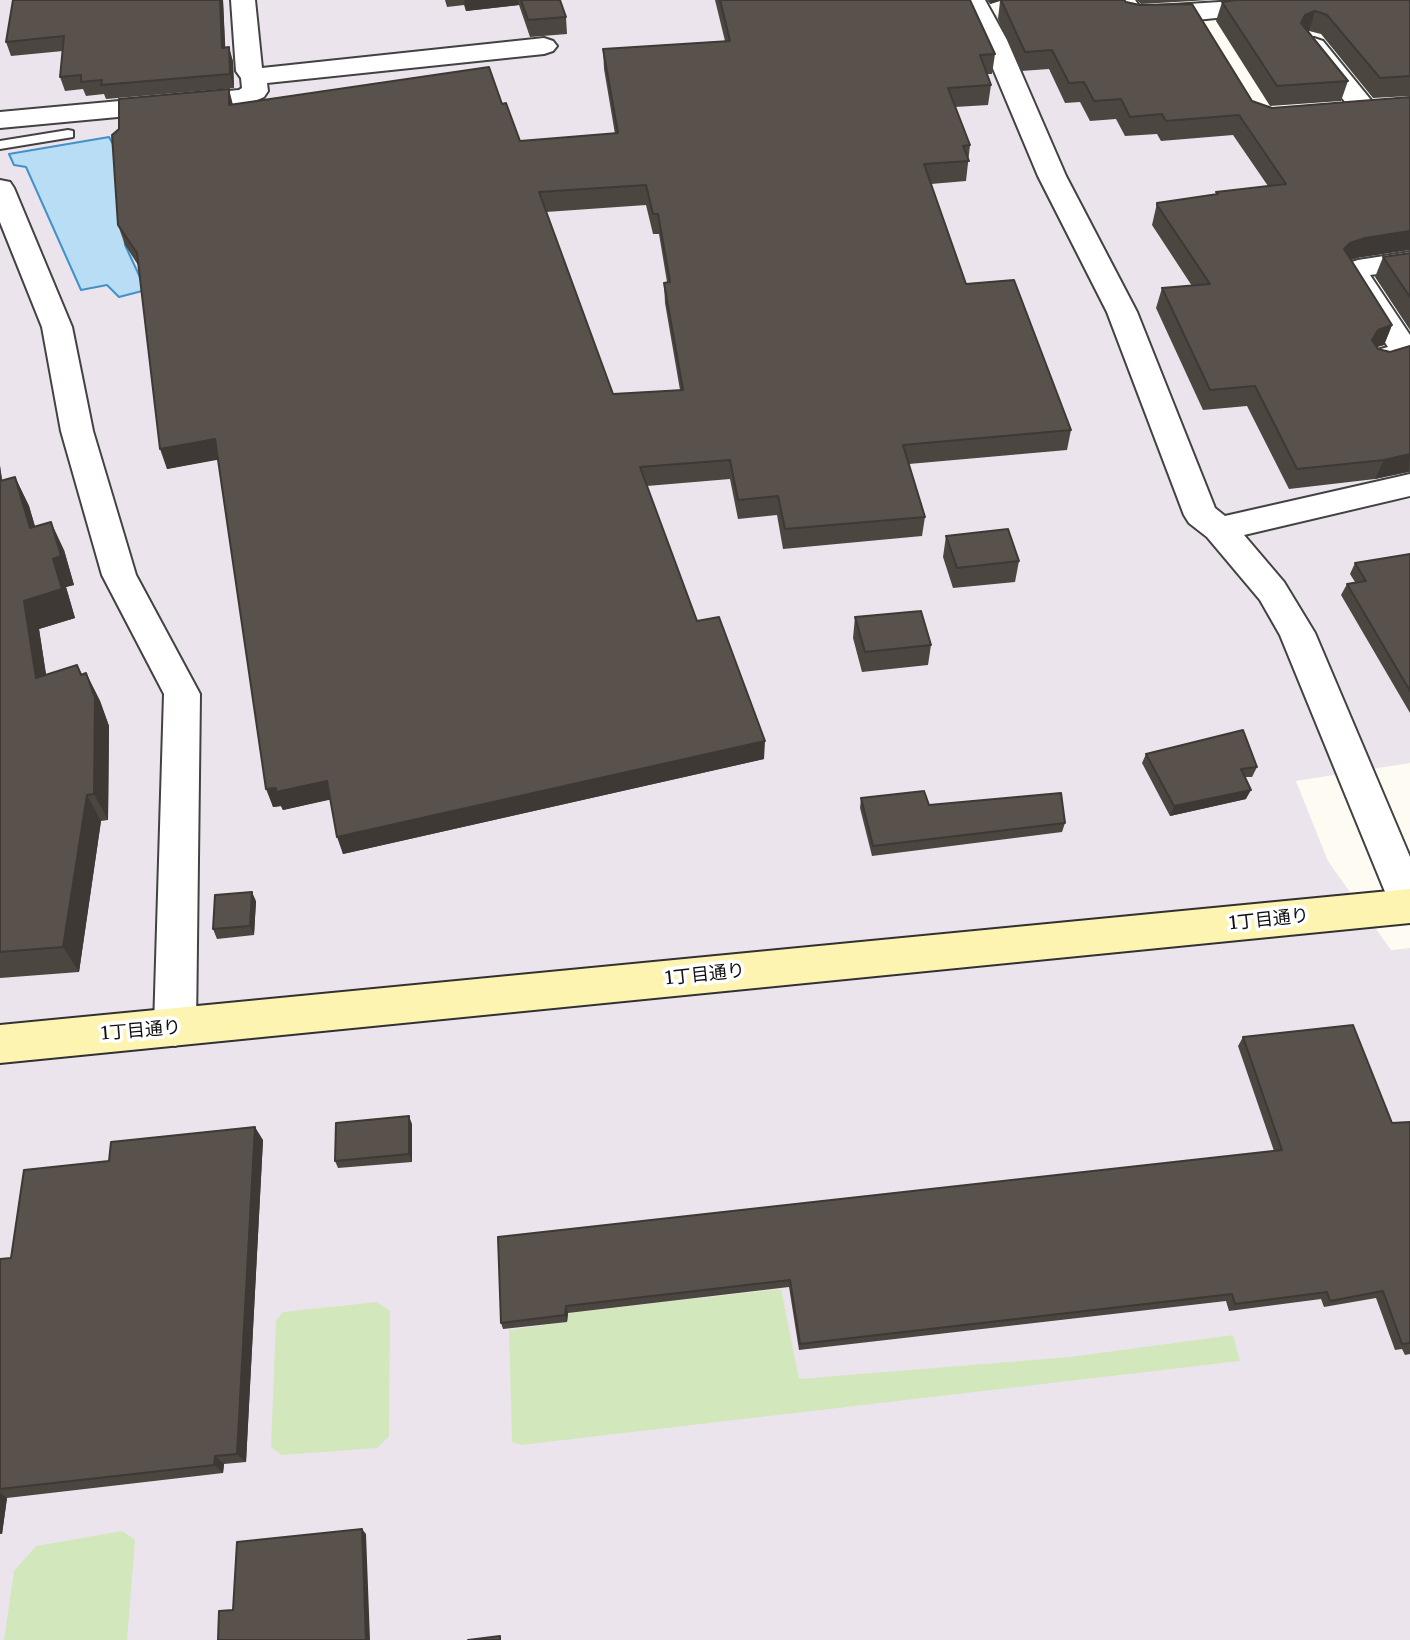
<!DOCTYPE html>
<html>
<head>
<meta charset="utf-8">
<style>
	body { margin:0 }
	canvas { display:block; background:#fefcf2 }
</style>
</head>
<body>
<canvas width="1410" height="1640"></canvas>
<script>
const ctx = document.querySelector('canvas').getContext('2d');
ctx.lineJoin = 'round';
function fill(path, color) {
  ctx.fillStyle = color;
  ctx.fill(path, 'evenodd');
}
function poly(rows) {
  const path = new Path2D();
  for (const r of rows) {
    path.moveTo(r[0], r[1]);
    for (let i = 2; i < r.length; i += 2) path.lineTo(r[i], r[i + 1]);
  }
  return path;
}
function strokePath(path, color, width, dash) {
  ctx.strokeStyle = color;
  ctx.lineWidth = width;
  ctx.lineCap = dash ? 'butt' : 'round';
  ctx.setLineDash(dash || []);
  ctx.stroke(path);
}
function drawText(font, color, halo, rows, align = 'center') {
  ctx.font = font + ' Merriweather,"Noto Sans JP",serif';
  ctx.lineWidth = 7;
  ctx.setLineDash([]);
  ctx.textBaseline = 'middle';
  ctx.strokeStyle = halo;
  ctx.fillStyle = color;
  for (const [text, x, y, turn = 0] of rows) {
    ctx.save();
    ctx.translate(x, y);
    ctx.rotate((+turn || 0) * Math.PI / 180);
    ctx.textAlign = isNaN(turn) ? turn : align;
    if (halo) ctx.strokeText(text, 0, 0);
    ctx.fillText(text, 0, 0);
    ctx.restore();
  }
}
const industrial = poly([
	[0,0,963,0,971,16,1100,8,1255,124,1410,144,1410,253,1363,258,1337,265,1387,342,1385,350,1319,359,1398,501,1410,499,1410,763,1296,781,1328,861,1391,950,1410,948,1410,1640,0,1640]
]);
const green = poly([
	[781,1289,799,1379,1070,1357,1233,1335,1240,1361,521,1445,512,1442,509,1330,566,1322,568,1313],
	[377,1302,390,1311,389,1436,377,1448,281,1455,271,1447,276,1320,283,1312],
	[122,1531,135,1540,127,1640,4,1640,14,1571,36,1546]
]);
const water = poly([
	[109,137,119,155,125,245,146,290,119,297,107,285,81,290,26,167,14,165,9,154,109,137]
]);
const lane = poly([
	[68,130,73,131,73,137,0,149,0,141,68,130]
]);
const street = poly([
	[231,0,255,0,262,68,544,38,553,41,557,46,553,51,544,54,267,83,268,91,264,97,246,105,0,128,0,112,239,90,242,88,241,78,236,71,231,0],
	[961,0,985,0,1007,40,1066,176,1137,312,1215,508,1225,516,1410,474,1410,496,1244,535,1284,582,1315,633,1410,857,1410,921,1396,916,1390,904,1280,635,1260,600,1207,537,1189,523,1184,515,1107,312,1038,176,981,40,961,0],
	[1111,0,1135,0,1140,7,1252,0,1338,0,1335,5,1326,7,1196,20,1136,22,1122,19,1111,0],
	[1314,38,1323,41,1375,105,1379,111,1375,117,1366,119,1357,117,1305,51,1301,46,1305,41,1314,38],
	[0,180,10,182,14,188,72,327,93,431,136,575,200,694,196,1027,190,1040,175,1046,160,1040,154,1027,164,694,102,575,61,431,42,327,0,222,0,180],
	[1410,252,1410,270,1370,275,1410,335,1410,361,1381,369,1370,366,1366,359,1370,352,1388,347,1338,271,1343,265,1358,260,1410,252]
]);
const secondary = poly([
	[1410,889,1410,923,0,1063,0,1025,1410,889]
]);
const wall = poly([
	[13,0,223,0,225,48,233,61,234,88,106,99,104,94,86,96,83,89,65,91,60,77,63,51,11,56,6,42],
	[445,0,560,0,566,17,567,34,530,37,519,5,466,11,464,5,447,7],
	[715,0,970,0,995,54,992,74,987,74,991,85,988,105,955,107,970,145,966,181,931,184,966,284,1071,430,1067,450,909,464,925,517,922,536,783,549,777,515,738,519,730,479,647,486,697,621,764,759,343,854,331,799,283,810,281,806,273,807,218,459,167,469,138,265,125,245,118,225,233,105,502,104,520,141,615,134,604,69,603,49,725,41],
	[646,205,653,234,659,234,667,282,664,283,665,303,680,390,613,394,546,212],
	[987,0,1124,0,1252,101,1357,258,1350,260,1392,325,1384,345,1377,347,1378,349,1390,352,1410,346,1410,472,1375,479,1289,489,1247,406,1203,410,1156,308,1162,288,1192,286,1152,225,1157,203,1216,194,1216,192,1268,186,1233,135,1161,141,1157,134,1125,136,1116,119,1090,121,1080,102,1065,103,1049,69,1021,71,998,19,1000,1,990,4],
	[1137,0,1210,0,1141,4],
	[1410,0,1410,96,1373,98,1321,34,1309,31,1308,31,1348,81,1341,101,1270,106,1216,21,1222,2],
	[1410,253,1410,330,1375,277,1383,257],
	[0,466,2,481,15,477,29,506,35,526,64,550,74,585,66,587,75,618,39,629,46,675,77,665,82,674,86,673,100,701,109,726,108,820,101,821,79,972,0,978],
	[946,536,1019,561,1015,582,953,588,943,557],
	[1410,554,1410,713,1341,595,1347,584,1355,582,1350,574,1355,563],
	[855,617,931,645,928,665,862,672,853,638],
	[1146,754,1257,767,1252,777,1245,777,1246,799,1170,816,1142,763],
	[861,798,1065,823,1062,832,872,856,860,808],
	[256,901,254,935,217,939,213,929],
	[1243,1037,1392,1123,1410,1122,1410,1354,1405,1355,1402,1349,1395,1350,1376,1298,1324,1307,1321,1299,1229,1311,1226,1301,799,1350,789,1287,568,1313,567,1322,503,1329,501,1323,498,1237,1274,1151,1238,1046],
	[412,1124,412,1162,338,1168,335,1161],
	[263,1140,246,1462,224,1464,223,1473,7,1498,2,1534,0,1534,0,1259,11,1258,109,1161]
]);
const shadedWall = poly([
	[220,0,223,0,226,62,222,48],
	[464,0,518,0,519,5,466,11],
	[991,0,1002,0,990,4],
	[1315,11,1309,31,1299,34,1301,23,1305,15],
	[229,47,233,61,234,88,230,74],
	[229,89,234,109,229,105],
	[1410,231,1410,250,1357,258,1342,263,1344,249,1350,243,1365,238],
	[1392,325,1384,345,1369,349,1372,340,1378,330],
	[215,439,222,459,167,469,160,449],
	[1410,454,1409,471,1375,479,1384,460],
	[0,466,7,512,0,498],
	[15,477,29,506,43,556,30,528],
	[51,522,64,550,74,585,66,587,75,618,39,629,51,706,36,678,24,601,53,559],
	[86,673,100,701,109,726,108,820,94,794],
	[765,741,764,759,343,854,337,837],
	[327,781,333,799,283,810,281,806,273,807,266,789],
	[1251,790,1246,799,1170,816,1174,806],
	[87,795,101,821,79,972,63,947],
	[252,892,256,901,254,935,250,926],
	[409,1116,412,1124,412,1162,409,1154],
	[255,1127,263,1140,246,1462,237,1454],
	[566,1306,568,1313,567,1322,565,1315],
	[215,1456,224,1464,223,1473,214,1465],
	[0,1493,7,1498,2,1534,0,1533],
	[362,1529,366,1534,370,1640,366,1640]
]);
const building = poly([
	[13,0,220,0,222,48,229,47,230,74,101,85,102,80,81,82,81,75,60,77,64,36,6,42,13,0],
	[521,0,560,0,566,17,528,20,521,0],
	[720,0,970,0,995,54,980,55,991,85,948,88,970,145,963,146,969,161,924,164,966,284,1014,280,1071,430,903,445,925,517,785,529,778,496,738,500,730,460,640,467,697,621,719,617,765,741,337,837,327,781,276,792,276,788,266,789,215,439,160,449,137,253,118,225,112,135,119,129,119,99,229,89,229,105,489,67,502,104,506,103,520,141,618,133,603,49,730,41,720,0],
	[646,185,653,214,658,214,670,282,664,283,683,390,613,394,539,192,646,185],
	[1001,0,1124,0,1126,2,1140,5,1192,4,1252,101,1272,108,1410,97,1410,231,1365,238,1350,243,1344,249,1392,325,1378,330,1372,340,1378,349,1390,352,1410,346,1410,454,1384,460,1297,469,1255,386,1210,390,1162,288,1210,284,1157,205,1157,203,1218,194,1216,192,1286,184,1239,115,1166,121,1162,114,1130,117,1121,99,1094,101,1084,82,1069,83,1052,50,1025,52,1001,0],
	[1235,0,1410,0,1410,76,1380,78,1327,15,1315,11,1305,15,1301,23,1348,81,1277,86,1222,2,1235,0],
	[1410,253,1410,297,1383,257,1410,253],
	[15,477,30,528,51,522,61,556,53,559,62,589,24,601,36,678,77,665,81,675,86,673,95,698,94,794,87,795,63,947,0,952,0,481,15,477],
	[1008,529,1019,561,957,568,946,536,1008,529],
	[1410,554,1410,691,1347,584,1366,581,1355,563,1410,554],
	[921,611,931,645,865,652,855,617,921,611],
	[1243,730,1257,767,1241,769,1251,790,1174,806,1146,754,1243,730],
	[924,791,929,805,1061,793,1065,823,873,846,861,798,924,791],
	[252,892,250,926,213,929,215,895,252,892],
	[1353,1025,1392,1123,1410,1122,1410,1343,1402,1344,1383,1291,1330,1301,1327,1292,1235,1304,1232,1294,800,1344,790,1280,566,1306,565,1315,501,1323,498,1237,1282,1150,1243,1037,1353,1025],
	[409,1116,409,1154,335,1161,336,1123,409,1116],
	[255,1127,237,1454,215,1456,214,1465,0,1489,0,1259,11,1258,24,1170,109,1161,111,1142,255,1127],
	[362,1529,366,1640,218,1640,219,1611,233,1610,237,1542,362,1529],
	[500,1636,500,1640,468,1640,500,1636]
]);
const streetNames = [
	["1丁目通り",1269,920,-6],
	["1丁目通り",705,975,-6],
	["1丁目通り",141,1031,-5]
];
fill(industrial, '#ece4ed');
fill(green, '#d2e8bc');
fill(water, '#b8ddf4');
strokePath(water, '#4291c8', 2);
strokePath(lane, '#424242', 4);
strokePath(street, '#424242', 4);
strokePath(secondary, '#313131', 4);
fill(lane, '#fff');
fill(street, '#fff');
fill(secondary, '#fcf4b0');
fill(wall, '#4c4641');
fill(shadedWall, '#3e3935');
fill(building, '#58514c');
strokePath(building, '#3e3935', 2);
drawText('18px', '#0f0f0f', '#fff', streetNames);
</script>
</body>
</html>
